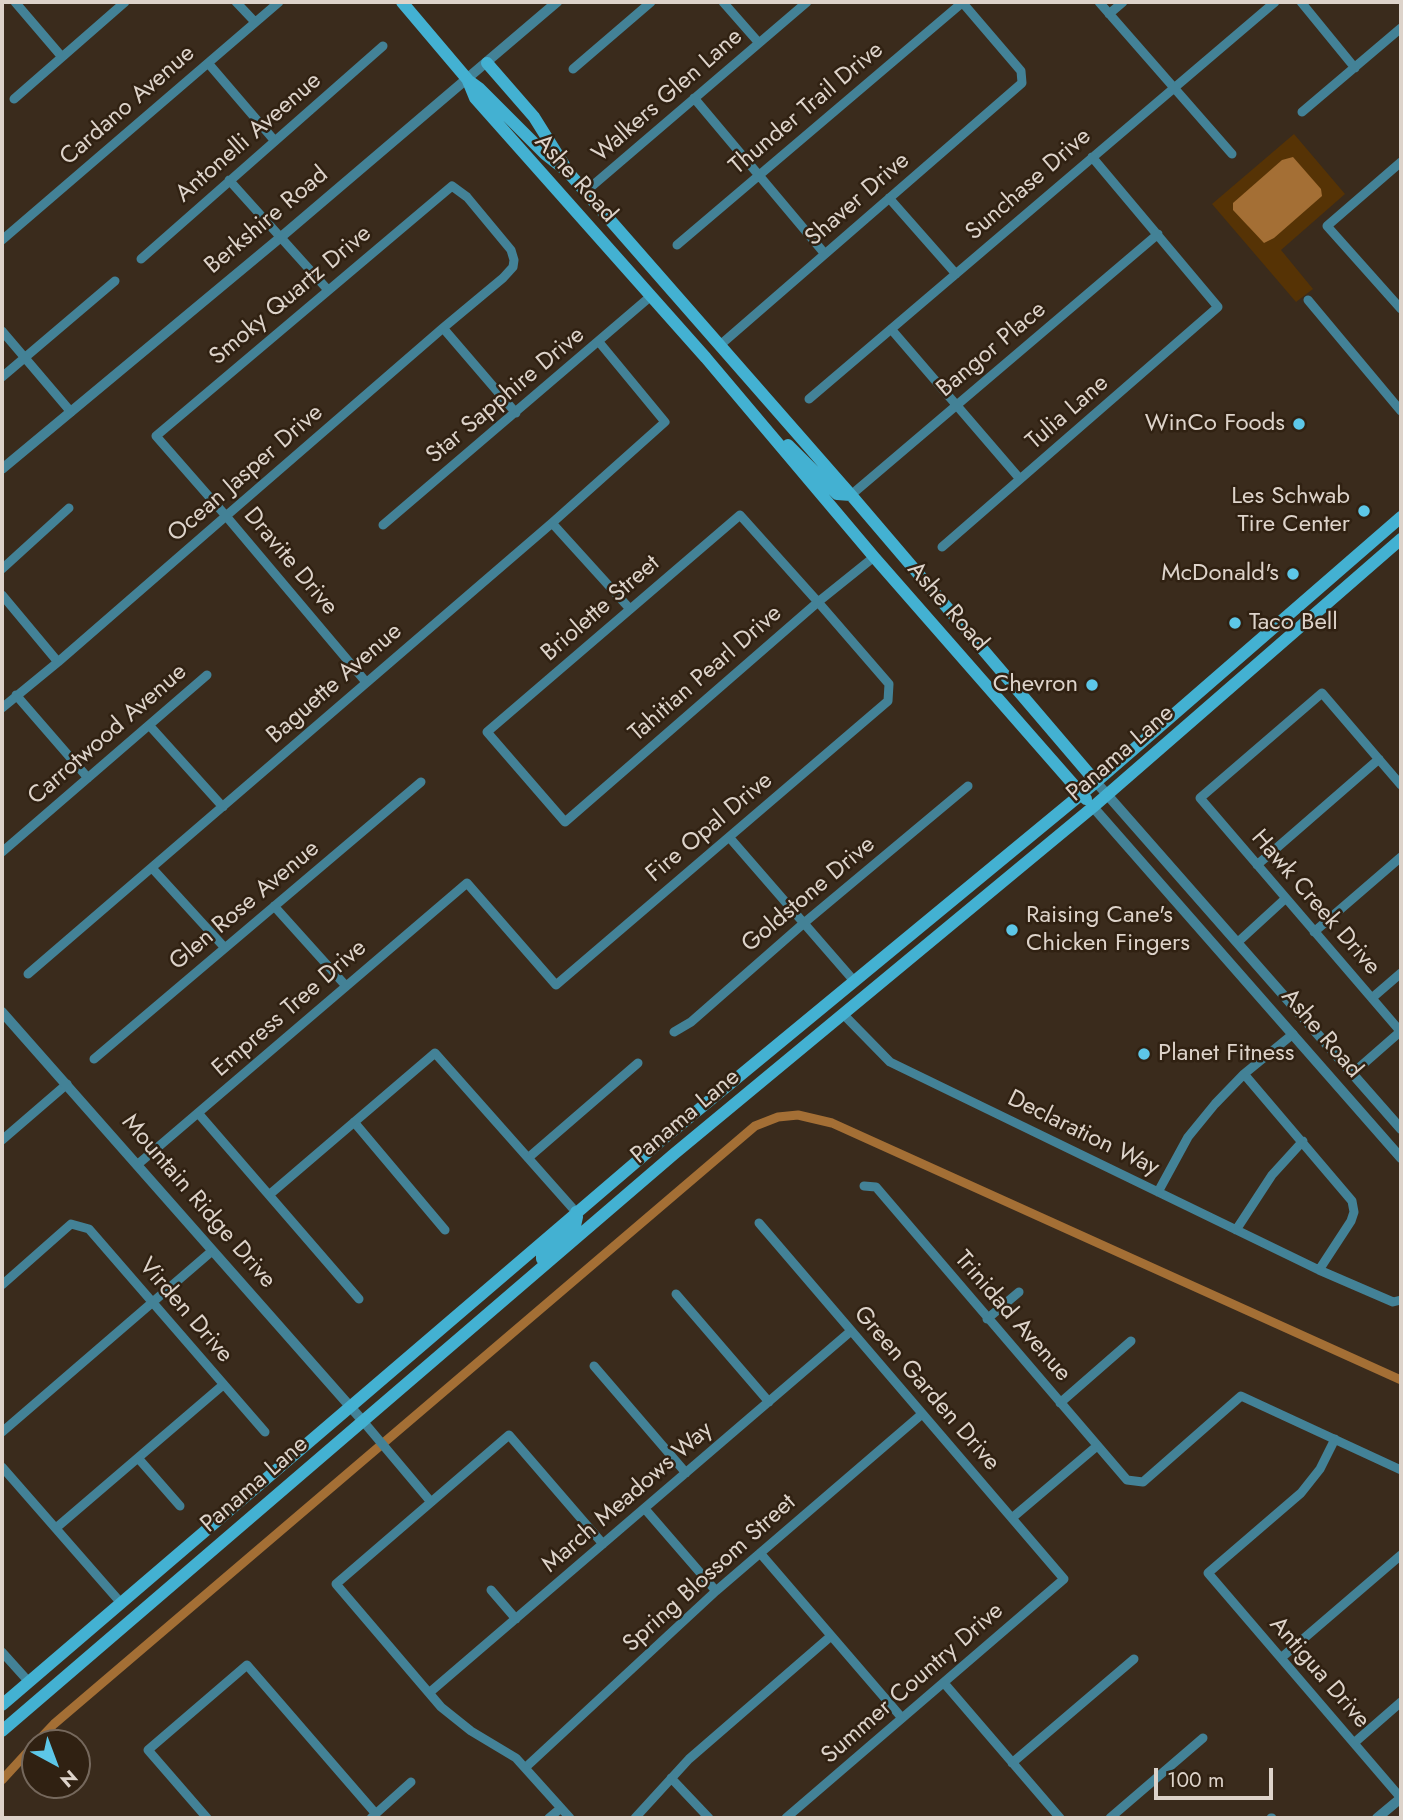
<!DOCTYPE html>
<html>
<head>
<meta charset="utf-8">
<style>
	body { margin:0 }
	#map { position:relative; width:1403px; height:1820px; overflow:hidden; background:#3a2b1c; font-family:Jost,sans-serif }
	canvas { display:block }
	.frame { position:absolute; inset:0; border:4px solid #ddd3ca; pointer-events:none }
	.north { position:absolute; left:21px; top:1729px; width:70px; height:70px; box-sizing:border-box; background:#302112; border:2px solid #75685c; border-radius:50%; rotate:139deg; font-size:19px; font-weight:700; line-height:28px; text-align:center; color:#ddd3ca }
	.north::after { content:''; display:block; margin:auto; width:24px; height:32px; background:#5dc7e8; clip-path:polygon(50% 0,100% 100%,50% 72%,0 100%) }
	.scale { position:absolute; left:1154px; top:1768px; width:119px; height:32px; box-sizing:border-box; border:4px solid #ddd3ca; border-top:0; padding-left:9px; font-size:21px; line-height:24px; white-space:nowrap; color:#ddd3ca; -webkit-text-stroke:5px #302112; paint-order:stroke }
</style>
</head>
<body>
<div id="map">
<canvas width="1403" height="1820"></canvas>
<div class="frame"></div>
<div class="north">N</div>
<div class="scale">100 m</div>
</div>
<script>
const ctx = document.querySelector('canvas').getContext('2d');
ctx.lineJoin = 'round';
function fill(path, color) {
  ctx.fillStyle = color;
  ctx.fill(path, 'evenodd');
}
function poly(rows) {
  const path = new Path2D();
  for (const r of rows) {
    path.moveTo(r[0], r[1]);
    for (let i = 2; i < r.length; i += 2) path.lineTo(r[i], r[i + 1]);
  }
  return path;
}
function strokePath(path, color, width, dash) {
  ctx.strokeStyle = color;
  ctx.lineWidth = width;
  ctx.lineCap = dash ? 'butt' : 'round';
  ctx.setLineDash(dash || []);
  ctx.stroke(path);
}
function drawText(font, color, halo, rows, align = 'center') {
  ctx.font = font + ' Jost,sans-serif';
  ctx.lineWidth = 5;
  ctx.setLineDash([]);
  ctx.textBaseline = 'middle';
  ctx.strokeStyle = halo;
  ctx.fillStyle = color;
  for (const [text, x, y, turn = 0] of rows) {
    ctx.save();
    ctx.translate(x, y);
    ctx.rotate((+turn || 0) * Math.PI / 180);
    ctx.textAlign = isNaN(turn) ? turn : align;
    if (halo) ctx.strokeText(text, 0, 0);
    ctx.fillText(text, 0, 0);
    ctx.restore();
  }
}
const green = poly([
	[1294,134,1345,194,1281,250,1313,289,1296,302,1212,204]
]);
const water = poly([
	[1293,157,1321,189,1322,196,1274,238,1264,243,1233,210,1233,203,1282,160]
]);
const canal = poly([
	[36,1743,54,1724,755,1126,778,1117,798,1115,832,1123,1401,1380],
	[2,1780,35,1744]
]);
const minor = poly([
	[15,2,62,57],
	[236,2,255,22],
	[723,2,759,43],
	[1099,2,1232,154],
	[1301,2,1355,68],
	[1109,14,1123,2],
	[208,63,274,140],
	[573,69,651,2],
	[694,98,825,254],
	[14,99,125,2],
	[1302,112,1401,28],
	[1401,162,1327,226,1401,309],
	[229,180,328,290],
	[585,192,807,2],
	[889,198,956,274],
	[2,240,279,2],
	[677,245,963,2],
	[141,259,383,46],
	[1308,300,1401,411],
	[443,328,516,413],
	[891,329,1020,479],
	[2,331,71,412],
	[719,346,1022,83,1021,71,962,2],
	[2,377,115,281],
	[809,399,1275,2],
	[851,495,1158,234],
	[552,523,630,609],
	[383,525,651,296],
	[942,547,1218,307,1092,157],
	[2,569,69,508],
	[2,595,58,662],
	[16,695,88,778],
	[2,708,58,662,226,516,443,328,503,278,513,267,514,260,511,250,467,197,452,186,156,436,226,516,366,682],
	[149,725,223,807],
	[1401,785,1322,693,1200,798,1401,1032],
	[729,837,855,982],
	[2,852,207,675],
	[1257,865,1379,759],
	[152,868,225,948],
	[274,906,346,986],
	[1314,932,1401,857],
	[1238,942,1286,898],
	[28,974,552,523,665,422,599,342],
	[1372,998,1401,973],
	[843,1014,890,1062,1319,1270,1393,1302,1401,1300],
	[674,1032,691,1022,804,923,968,786],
	[94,1059,421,782],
	[1353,1073,1401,1031],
	[1244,1074,1352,1201,1354,1212,1351,1221,1319,1270],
	[198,1113,359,1299],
	[354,1122,445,1230],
	[2,1140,67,1084],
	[528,1158,638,1063],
	[137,1165,467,883,556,985,888,701,889,684,818,602,740,515,487,732,565,822,818,602,874,557],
	[864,1186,876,1187,1127,1480,1143,1482,1241,1396,1401,1470],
	[1158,1192,1188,1137,1215,1104,1244,1074,1293,1034],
	[269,1195,435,1053,576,1212],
	[759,1223,1064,1579,786,1818],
	[1236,1230,1272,1175,1303,1141],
	[2,1285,71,1224,89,1229,265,1432],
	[676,1294,769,1402],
	[987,1319,1019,1292],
	[594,1366,686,1473],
	[1060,1403,1131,1341],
	[362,1420,431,1502],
	[2,1432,212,1251],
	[1335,1439,1320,1469,1301,1493,1208,1573,1401,1798],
	[138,1458,180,1506],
	[2,1467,121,1603],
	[645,1509,716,1591],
	[1012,1518,1097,1446],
	[56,1528,223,1385],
	[760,1553,902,1718],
	[491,1590,516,1619],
	[2,1652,29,1682],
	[1281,1658,1401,1555],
	[944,1683,1060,1818],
	[429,1693,851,1331],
	[1354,1743,1401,1702],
	[1012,1763,1134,1659],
	[526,1767,716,1591,922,1414],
	[671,1778,709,1818],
	[207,1818,148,1750,247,1665,376,1814],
	[371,1818,411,1782],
	[549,1818,561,1808],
	[570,1818,516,1758,471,1731,441,1707,336,1584,509,1435,603,1544],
	[635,1818,689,1759,831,1636],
	[1110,1818,1203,1738],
	[1271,1818,1272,1818]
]);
const tertiary = poly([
	[2,469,281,237,557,2],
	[1096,782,1401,1129],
	[1093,807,1401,1158],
	[2,1012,362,1420],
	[1377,1818,1401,1798]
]);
const secondary = poly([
	[402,2,468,80,479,88,545,154,568,172,851,495,1096,782],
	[487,63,534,117,564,165],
	[468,81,475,98,706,358,874,557,1086,799],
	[788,445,837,494,851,495],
	[542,1259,542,1256,575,1226,577,1217,576,1212],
	[2,1705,663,1139,1096,782,1401,517],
	[2,1731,674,1154,1093,807,1401,539]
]);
const markers = [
	[1299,424,7,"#5dc7e8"],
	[1364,511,7,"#5dc7e8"],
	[1293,574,7,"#5dc7e8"],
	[1235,623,7,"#5dc7e8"],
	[1092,685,7,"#5dc7e8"],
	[1012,930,7,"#5dc7e8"],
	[1144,1054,7,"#5dc7e8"]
];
const streetNames = [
	["Walkers Glen Lane",668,96,-41],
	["Cardano Avenue",128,106,-41],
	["Thunder Trail Drive",807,109,-40],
	["Antonelli Aveenue",249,138,-41],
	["Ashe Road",575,179,48],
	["Sunchase Drive",1029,185,-41],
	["Shaver Drive",858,200,-41],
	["Berkshire Road",267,221,-40],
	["Smoky Quartz Drive",291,296,-40],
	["Bangor Place",992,350,-40],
	["Star Sapphire Drive",506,396,-40],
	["Tulia Lane",1068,413,-41],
	["Ocean Jasper Drive",246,474,-41],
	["Dravite Drive",290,562,50],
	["Ashe Road",947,607,49],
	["Briolette Street",601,609,-41],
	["Tahitian Pearl Drive",706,674,-41],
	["Baguette Avenue",335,684,-41],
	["Carrotwood Avenue",108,735,-41],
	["Panama Lane",1121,754,-41],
	["Fire Opal Drive",710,828,-40],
	["Goldstone Drive",809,895,-40],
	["Hawk Creek Drive",1315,903,49],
	["Glen Rose Avenue",245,906,-40],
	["Empress Tree Drive",290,1009,-41],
	["Ashe Road",1321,1034,49],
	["Panama Lane",686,1117,-40],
	["Declaration Way",1083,1134,26],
	["Mountain Ridge Drive",198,1202,49],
	["Virden Drive",185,1311,49],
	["Trinidad Avenue",1012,1317,49],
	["Green Garden Drive",926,1389,49],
	["Panama Lane",255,1485,-41],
	["March Meadows Way",628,1498,-41],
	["Spring Blossom Street",710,1574,-42],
	["Antigua Drive",1319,1673,49],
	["Summer Country Drive",913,1684,-41]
];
const poiNames = [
	["WinCo Foods",1285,424],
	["Les Schwab",1350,497],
	["Tire Center",1350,525],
	["McDonald's",1279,574],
	["Taco Bell",1249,623,"left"],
	["Chevron",1078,685],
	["Raising Cane's",1026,916,"left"],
	["Chicken Fingers",1026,944,"left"],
	["Planet Fitness",1158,1054,"left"]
];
fill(green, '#563305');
fill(water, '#a46f35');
strokePath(canal, '#a46f35', 9);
strokePath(minor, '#438297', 9);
strokePath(tertiary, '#438297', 10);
strokePath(secondary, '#43b1d2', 12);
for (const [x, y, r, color] of markers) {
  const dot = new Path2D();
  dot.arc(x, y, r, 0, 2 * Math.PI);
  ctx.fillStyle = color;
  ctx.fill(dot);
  strokePath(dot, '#302112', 2.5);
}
drawText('24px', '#ddd3ca', '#302112', streetNames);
drawText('24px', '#ddd3ca', '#302112', poiNames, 'right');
</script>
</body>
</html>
